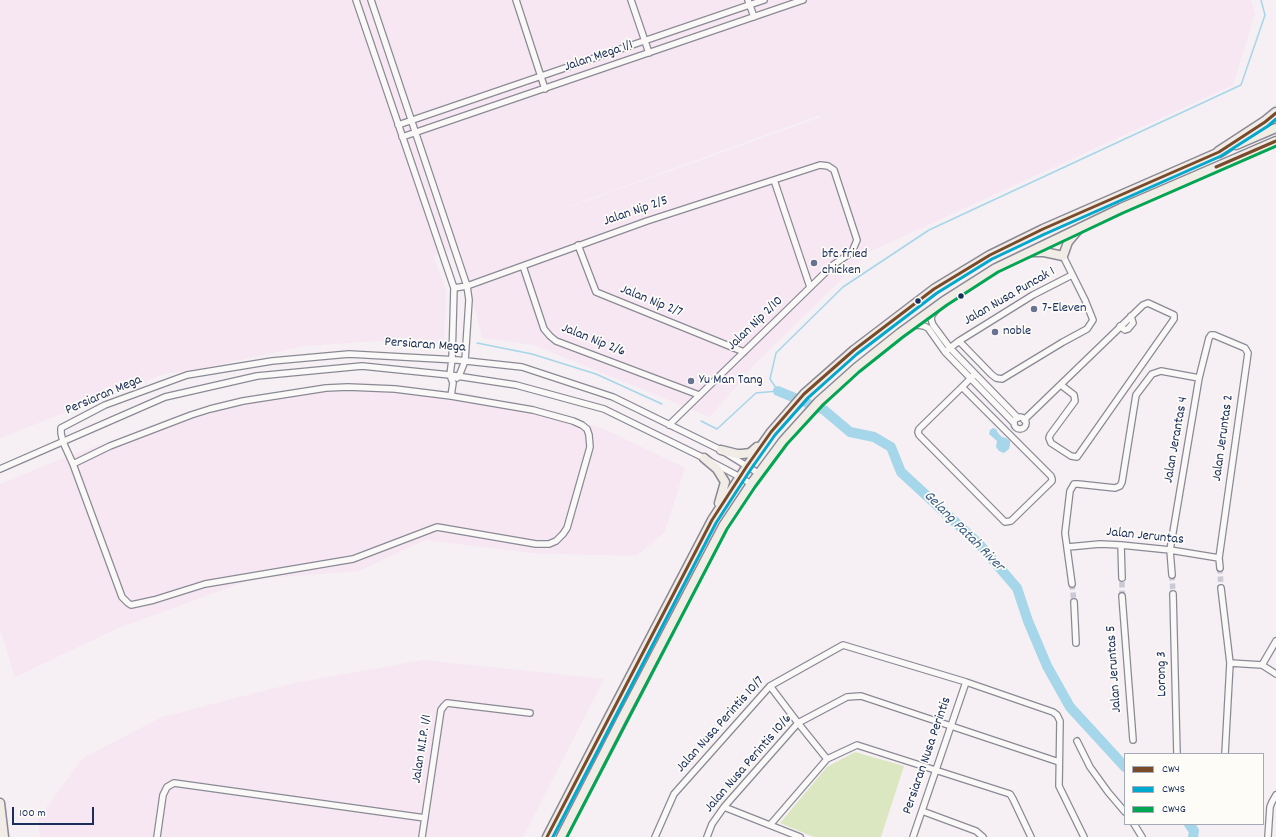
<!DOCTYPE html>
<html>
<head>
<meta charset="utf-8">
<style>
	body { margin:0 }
	#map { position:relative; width:1276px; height:837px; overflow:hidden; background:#f6eff3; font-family:Dekko,sans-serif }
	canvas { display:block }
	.legend { position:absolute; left:1124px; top:753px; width:140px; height:72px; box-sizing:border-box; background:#fdfcf7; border:1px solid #a3aaba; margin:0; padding:5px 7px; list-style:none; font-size:12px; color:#1b2f5e }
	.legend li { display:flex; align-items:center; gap:8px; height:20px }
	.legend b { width:20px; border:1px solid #a3aaba }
	.scale { position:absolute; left:12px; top:807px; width:82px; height:18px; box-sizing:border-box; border:2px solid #1b2f5e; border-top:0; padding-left:5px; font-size:12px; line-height:14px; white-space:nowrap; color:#1b2f5e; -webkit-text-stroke:3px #fdfcf7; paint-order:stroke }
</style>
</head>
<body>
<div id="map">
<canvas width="1276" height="837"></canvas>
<ul class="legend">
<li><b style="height:5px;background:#7a4b2a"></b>CW4</li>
<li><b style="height:5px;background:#00a9ce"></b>CW4S</li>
<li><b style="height:5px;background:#00a651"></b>CW4G</li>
</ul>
<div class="scale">100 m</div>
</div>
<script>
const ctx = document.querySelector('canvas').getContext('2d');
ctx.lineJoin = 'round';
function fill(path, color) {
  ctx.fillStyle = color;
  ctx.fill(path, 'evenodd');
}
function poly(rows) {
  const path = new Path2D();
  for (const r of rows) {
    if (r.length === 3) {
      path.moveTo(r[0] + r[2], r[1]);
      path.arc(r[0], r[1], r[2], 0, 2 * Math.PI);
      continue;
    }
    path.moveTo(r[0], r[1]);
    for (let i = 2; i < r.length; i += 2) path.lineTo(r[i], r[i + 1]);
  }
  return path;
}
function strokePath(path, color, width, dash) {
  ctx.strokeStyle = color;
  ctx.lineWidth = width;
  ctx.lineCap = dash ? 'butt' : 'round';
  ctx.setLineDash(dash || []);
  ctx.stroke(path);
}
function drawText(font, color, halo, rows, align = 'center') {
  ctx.font = font + ' Dekko,sans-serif';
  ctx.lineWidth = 3.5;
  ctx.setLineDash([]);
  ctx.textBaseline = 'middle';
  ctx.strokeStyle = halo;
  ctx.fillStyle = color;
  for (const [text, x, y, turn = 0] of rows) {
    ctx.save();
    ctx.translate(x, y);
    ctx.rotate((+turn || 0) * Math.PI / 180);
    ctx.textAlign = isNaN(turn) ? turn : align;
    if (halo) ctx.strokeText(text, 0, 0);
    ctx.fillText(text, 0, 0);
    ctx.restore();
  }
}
const built = poly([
	[0,0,1251,0,1255,14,1233,85,869,252,754,365,710,417,534,345,482,338,460,247,433,256,446,291,444,344,377,341,304,346,204,368,163,374,0,438],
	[820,115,821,117,570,207,570,206],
	[361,382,467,393,604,429,685,468,664,533,636,556,533,553,425,540,359,571,252,579,118,628,15,677,0,629,0,484,64,458,217,403],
	[423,660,604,679,523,837,40,837,38,819,83,758,162,717,295,683]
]);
const green = poly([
	[855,752,904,766,881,837,814,837,780,823,827,767]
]);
const water = poly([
	[993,428,996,429,998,433,1002,437,1006,438,1010,441,1010,445,1009,449,1004,453,999,451,996,447,997,441,989,434,990,430]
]);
const stream = poly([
	[477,343,532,354,596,374,662,404],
	[701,421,717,429,756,393,778,391,770,379,776,353,843,287,929,230,1241,85,1265,15,1261,0]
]);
const river = poly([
	[778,391,824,410,850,432,874,437,891,447,901,472,980,545,1017,588,1028,621,1047,666,1070,707,1125,767],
	[1189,824,1194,831,1193,837]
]);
const streetTunnel = poly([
	[1220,568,1221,588],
	[1172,575,1173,594],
	[1072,584,1074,602],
	[1122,596,1122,578]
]);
const street = poly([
	[356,0,454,288,452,359,450,375,453,383,451,396],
	[371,0,467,286,469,300,465,361,459,376,457,378],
	[516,0,545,89],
	[631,0,649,53],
	[748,0,754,17],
	[398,125,764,0],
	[402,137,803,0],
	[774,180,810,287],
	[578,245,596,292,744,352],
	[523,266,544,329,550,336,556,341,699,395],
	[454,288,467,286,647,221,820,165,828,166,834,170,857,240,852,252,833,265,669,425],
	[937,309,932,315,931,319,933,325,950,348,1018,418],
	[912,326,917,325,924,326,928,328,945,352,1014,423],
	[1120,326,1125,330,1128,329,1133,323,1131,316],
	[959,341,991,374,996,378,1002,379,1063,342,1087,329,1093,320,1085,300,1063,256],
	[945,352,959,341,1033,295,1072,275],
	[962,387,1051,476,1052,479,1052,481,1011,521,1005,522,919,435,918,432,919,429,962,387,975,374],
	[1020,423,6],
	[1024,420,1143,305,1148,303,1174,315,1174,319,1077,457,1071,456,1051,443,1049,438,1050,435,1075,401,1074,395,1061,385],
	[73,464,110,446,191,415,210,409,243,401,326,388,348,387,395,389,451,396,533,410,573,421,582,425,587,429,589,435,590,447,567,528,563,534,556,541,549,544,536,544,437,527,353,559,205,584,154,600,131,605,128,603,122,597,73,464,63,442,61,433,61,428,105,405,187,375,272,361,349,354,457,360,522,367,613,397,721,450,758,473],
	[0,469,165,397,257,376,362,366,450,375,516,385,604,409,704,458,740,477,751,484],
	[1121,545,1122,578],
	[1068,547,1100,544,1121,545,1170,550,1219,558],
	[1172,575,1170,550,1199,378,1209,338,1211,335,1214,335,1245,348,1248,353,1219,558,1220,568],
	[1072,584,1065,533,1070,491,1074,484,1078,484,1115,488,1120,486,1122,482,1136,395,1152,374,1161,371,1199,378],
	[1221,588,1230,663,1225,754],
	[1173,594,1177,754],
	[1122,596,1133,740],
	[1074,602,1076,643],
	[1230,663,1262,665,1276,674],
	[1262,665,1276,641],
	[770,686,798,723,827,759],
	[1077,741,1090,767,1108,792,1125,812],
	[724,807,800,837],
	[922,811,976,831,983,837],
	[1134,824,1142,837],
	[770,825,827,759,857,745,1010,794,1013,799,1031,837],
	[157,837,163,795,167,787,174,783,425,818],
	[422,837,441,710,444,706,447,703,530,713],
	[655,837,674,794,770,686,843,645,966,682,1053,712,1057,715,1060,721,1059,786,1084,837],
	[707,837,712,824,724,807,798,723,847,697,861,696,1059,762],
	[913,837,966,682],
	[1268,837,1270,807,1272,802,1276,795]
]);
const primary = poly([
	[1236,145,1276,128],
	[1032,252,1044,252,1063,256,1068,242,1078,230],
	[721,450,737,454,742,454,750,453,757,447],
	[704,458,717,469,725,482,719,503],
	[0,803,4,837],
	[547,837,609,717,712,520,747,466,771,432,804,394,854,350,934,289,990,255,1043,229,1224,150],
	[561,837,620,722,723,526,751,484,783,441,819,401,856,368,900,333,944,301,996,268,1121,208,1276,141]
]);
const highway = poly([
	[1219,152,1265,122,1276,113]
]);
const bus1 = poly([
	[1216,167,1276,141],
	[547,837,712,520,747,466,771,432,804,394,854,350,934,289,990,255,1043,229,1219,152,1265,122,1276,113]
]);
const bus2 = poly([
	[553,837,716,523,751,469,775,435,808,398,857,354,937,293,992,259,1045,234,1221,156,1268,126,1276,119]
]);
const bus3 = poly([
	[567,837,727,529,755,487,787,444,823,405,859,372,903,337,947,305,998,272,1123,213,1276,146]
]);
const markers = [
	[814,263,4,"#687292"],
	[961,296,3.5,"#1b2f5e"],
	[918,301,3.5,"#1b2f5e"],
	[1034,309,4,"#687292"],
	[995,332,4,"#687292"],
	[691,381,4,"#687292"]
];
const streetNames = [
	["Jalan Mega 1/1",599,57,-19],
	["Jalan Nip 2/5",636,212,-19],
	["Jalan Nusa Puncak 1",1010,297,-30],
	["Jalan Nip 2/7",651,302,22],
	["Jalan Nip 2/10",756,324,-44],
	["Jalan Nip 2/6",593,341,22],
	["Persiaran Mega",425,346,4],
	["Persiaran Mega",104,396,-23],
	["Jalan Jeruntas 2",1224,438,-82],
	["Jalan Jerantas 4",1177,440,-80],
	["Jalan Jeruntas",1145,537,6],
	["Jalan Jeruntas 5",1115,669,-94],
	["Lorong 3",1163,674,-91],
	["Jalan Nusa Perintis 10/7",721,725,-48],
	["Jalan N.I.P. 1/1",423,749,-81],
	["Persiaran Nusa Perintis",928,756,-71],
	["Jalan Nusa Perintis 10/6",749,764,-49]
];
const poiNames = [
	["bfc fried",822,255],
	["chicken",822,271],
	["7-Eleven",1042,309],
	["noble",1003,332],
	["Yu Man Tang",699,381]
];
const waterNames = [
	["Gelang Patah River",963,532,45]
];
fill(built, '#f6e7f2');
fill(green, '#dbe7c0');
fill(water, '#a6d6e9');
strokePath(stream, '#a6d6e9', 1.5);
strokePath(river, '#a6d6e9', 10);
strokePath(streetTunnel, '#cac9d5', 5.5, [5.5, 3]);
strokePath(street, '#8a8a95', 8);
strokePath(primary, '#8a8a95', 11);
strokePath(highway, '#8a8a95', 13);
strokePath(street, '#faf9f8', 5.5);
strokePath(primary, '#f2ece7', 8);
strokePath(highway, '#f2ece7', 10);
strokePath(bus1, '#7a4b2a', 3);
strokePath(bus2, '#00a9ce', 3);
strokePath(bus3, '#00a651', 3);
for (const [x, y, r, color] of markers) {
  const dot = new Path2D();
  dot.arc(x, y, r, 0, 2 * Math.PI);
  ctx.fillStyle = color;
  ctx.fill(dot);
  strokePath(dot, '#fdfcf7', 1.5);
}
drawText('14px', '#1b2f5e', '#fdfcf7', streetNames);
drawText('14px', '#1b2f5e', '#fdfcf7', poiNames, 'left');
drawText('italic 15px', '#3a5e86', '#fdfcf7', waterNames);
</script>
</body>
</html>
